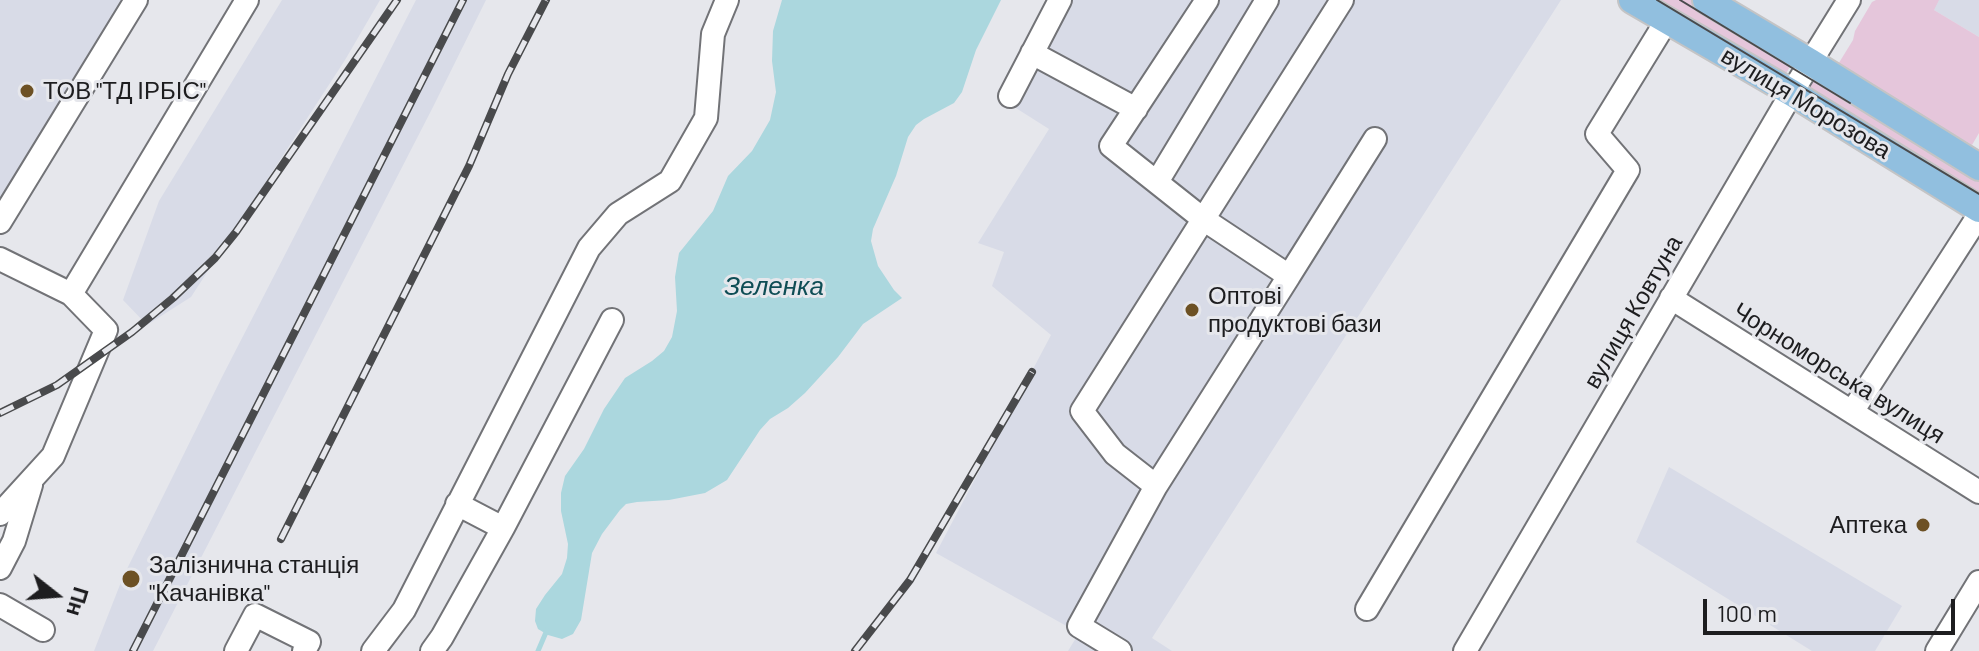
<!DOCTYPE html>
<html>
<head>
<meta charset="utf-8">
<style>
	body { margin:0 }
	#map { position:relative; width:1979px; height:651px; overflow:hidden; background:#e6e7ec; font-family:Barlow,sans-serif }
	canvas { display:block }
	.north { position:absolute; left:16px; top:555px; width:80px; height:80px; -webkit-text-stroke:6px #e6e7ec; paint-order:stroke; rotate:107deg; font-size:22px; font-weight:700; line-height:32px; text-align:center; color:#1d1d1f }
	.north::after { content:''; display:block; margin:auto; width:28px; height:36px; background:#1d1d1f; clip-path:polygon(50% 0,100% 100%,50% 72%,0 100%) }
	.scale { position:absolute; left:1703px; top:599px; width:252px; height:36px; box-sizing:border-box; border:4px solid #1d1d1f; border-top:0; padding-left:10px; font-size:24px; line-height:28px; white-space:nowrap; color:#1d1d1f; -webkit-text-stroke:6px #e6e7ec; paint-order:stroke }
</style>
</head>
<body>
<div id="map">
<canvas width="1979" height="651"></canvas>
<div class="north">Пн</div>
<div class="scale">100 m</div>
</div>
<script>
const ctx = document.querySelector('canvas').getContext('2d');
ctx.lineJoin = 'round';
function fill(path, color) {
  ctx.fillStyle = color;
  ctx.fill(path, 'evenodd');
}
function poly(rows) {
  const path = new Path2D();
  for (const r of rows) {
    path.moveTo(r[0], r[1]);
    for (let i = 2; i < r.length; i += 2) path.lineTo(r[i], r[i + 1]);
  }
  return path;
}
function strokePath(path, color, width, dash) {
  ctx.strokeStyle = color;
  ctx.lineWidth = width;
  ctx.lineCap = dash ? 'butt' : 'round';
  ctx.setLineDash(dash || []);
  ctx.stroke(path);
}
function drawText(font, color, halo, rows, align = 'center') {
  ctx.font = font + ' Barlow,sans-serif';
  ctx.lineWidth = 6;
  ctx.setLineDash([]);
  ctx.textBaseline = 'middle';
  ctx.strokeStyle = halo;
  ctx.fillStyle = color;
  for (const [text, x, y, turn = 0] of rows) {
    ctx.save();
    ctx.translate(x, y);
    ctx.rotate((+turn || 0) * Math.PI / 180);
    ctx.textAlign = isNaN(turn) ? turn : align;
    if (halo) ctx.strokeText(text, 0, 0);
    ctx.fillText(text, 0, 0);
    ctx.restore();
  }
}
const built = poly([
	[0,0,121,0,0,230],
	[282,0,380,0,345,60,191,297,147,325,123,300,159,201],
	[416,0,486,0,433,107,153,651,94,651,123,577,222,377],
	[1053,0,1561,0,1152,638,1172,651,1068,651,1079,633,936,553,1051,335,992,286,1004,252,978,243,1049,129,1000,98],
	[1917,0,1979,0,1979,37],
	[1669,467,1902,606,1875,651,1812,651,1636,542]
]);
const green = poly([
	[1646,0,1692,0,1794,59,1782,81],
	[1876,0,1939,0,1934,10,1979,37,1979,133,1972,145,1837,66,1853,40,1855,31,1872,2],
	[1811,68,1979,172,1979,203,1798,91]
]);
const water = poly([
	[782,0,1001,0,976,50,962,92,954,103,924,119,916,125,908,137,896,176,873,229,871,241,878,266,894,290,902,298,863,324,838,357,805,393,788,408,770,419,760,430,727,480,705,493,669,500,637,502,626,504,620,510,602,534,592,553,581,620,573,634,562,639,548,635,538,629,535,621,536,609,545,595,562,574,567,558,568,544,561,511,561,493,565,476,584,449,604,409,625,378,652,361,664,351,672,337,677,311,675,277,679,253,713,211,728,176,752,151,770,120,776,92,772,61,773,31]
]);
const stream = poly([
	[538,651,547,630]
]);
const minor = poly([
	[1032,53,1136,109],
	[1010,96,1060,0],
	[1157,182,1267,0],
	[0,222,136,0],
	[0,259,71,294],
	[1289,276,1375,139],
	[1671,298,1979,492],
	[1852,412,1979,215],
	[1156,486,1115,454,1082,411,1342,0],
	[457,504,503,528],
	[0,514,53,456,106,330,71,294,247,0],
	[0,568,14,541,31,485],
	[0,605,43,630],
	[1367,609,1628,170,1597,134,1667,20],
	[236,651,255,615,309,642,304,651],
	[373,651,404,610,589,248,618,214,670,181,706,118,713,34,727,0],
	[432,651,442,637,503,528,612,320],
	[1120,651,1079,626,1156,486,1289,276,1203,219,1111,146,1207,0],
	[1465,651,1797,84,1849,0],
	[1937,651,1979,582]
]);
const major = poly([
	[1632,0,1792,93,1979,209],
	[1706,0,1810,62,1979,167]
]);
const tram = poly([
	[1657,0,1979,194],
	[1680,0,1850,103]
]);
const rail = poly([
	[0,413,57,385,132,332,173,298,215,258,236,232,397,0],
	[281,539,469,166,508,74,546,0],
	[133,651,463,0],
	[855,651,910,580,1032,372]
]);
const markers = [
	[27,91,8,"#6d5124"],
	[1192,310,8,"#6d5124"],
	[1923,525,8,"#6d5124"],
	[131,579,10,"#6d5124"]
];
const poiNames = [
	["ТОВ \"ТД ІРБІС\"",43,91],
	["Оптові",1208,296],
	["продуктові бази",1208,324],
	["Аптека",1907,525,"right"],
	["Залізнична станція",149,565],
	["\"Качанівка\"",149,593]
];
const streetNames = [
	["вулиця Морозова",1806,103,31],
	["вулиця Ковтуна",1633,312,-60],
	["Чорноморська вулиця",1839,373,32]
];
const waterNames = [
	["Зеленка",774,286]
];
fill(built, '#d8dbe7');
fill(green, '#e5c6db');
fill(water, '#abd7de');
strokePath(stream, '#abd7de', 5);
strokePath(minor, '#727377', 26);
strokePath(major, '#c4c4c5', 30);
strokePath(minor, '#fff', 22);
strokePath(major, '#91bfdf', 26);
strokePath(tram, '#494a4c', 2);
strokePath(rail, '#494a4c', 8);
strokePath(rail, '#e6e7ec', 5, [15]);
for (const [x, y, r, color] of markers) {
  const dot = new Path2D();
  dot.arc(x, y, r, 0, 2 * Math.PI);
  ctx.fillStyle = color;
  ctx.fill(dot);
  strokePath(dot, '#e6e7ec', 3);
}
drawText('24px', '#1d1d1f', '#e6e7ec', poiNames, 'left');
drawText('24px', '#1d1d1f', '#e6e7ec', streetNames);
drawText('italic 26px', '#0e4d55', '#e6e7ec', waterNames);
</script>
</body>
</html>
